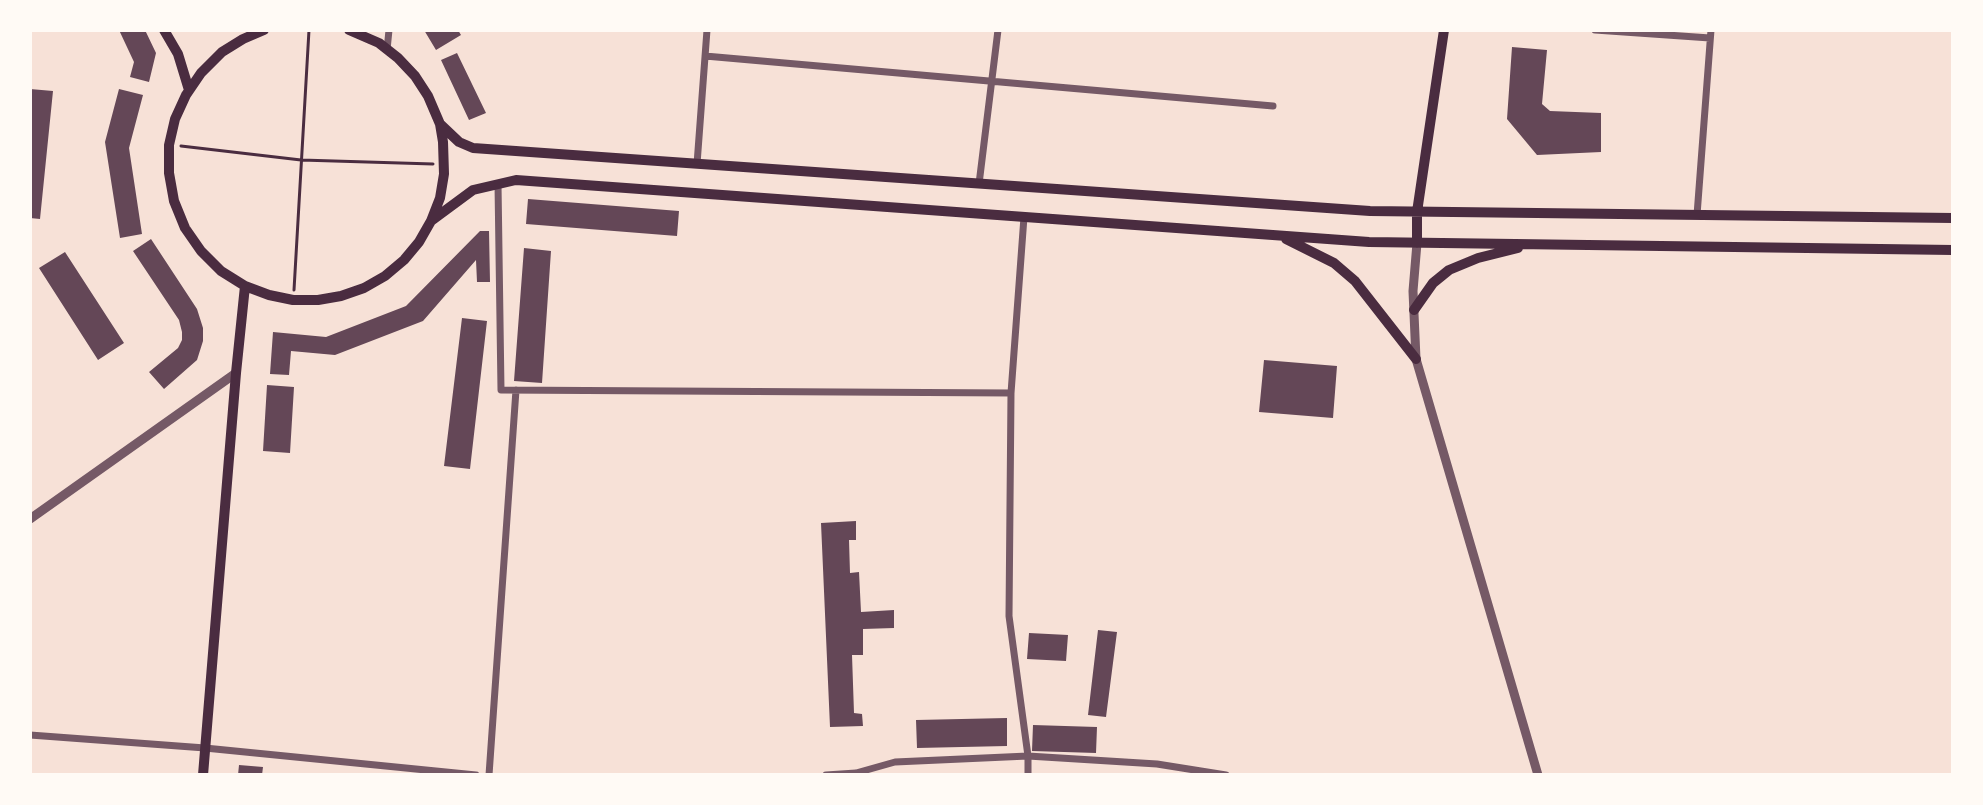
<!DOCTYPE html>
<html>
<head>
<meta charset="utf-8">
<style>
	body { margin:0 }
	#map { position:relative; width:1983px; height:805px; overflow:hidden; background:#f7e1d7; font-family:"IBM Plex Serif",serif }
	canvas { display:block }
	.frame { position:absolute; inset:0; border:32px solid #fffaf5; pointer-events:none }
</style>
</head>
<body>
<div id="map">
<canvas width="1983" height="805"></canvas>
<div class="frame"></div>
</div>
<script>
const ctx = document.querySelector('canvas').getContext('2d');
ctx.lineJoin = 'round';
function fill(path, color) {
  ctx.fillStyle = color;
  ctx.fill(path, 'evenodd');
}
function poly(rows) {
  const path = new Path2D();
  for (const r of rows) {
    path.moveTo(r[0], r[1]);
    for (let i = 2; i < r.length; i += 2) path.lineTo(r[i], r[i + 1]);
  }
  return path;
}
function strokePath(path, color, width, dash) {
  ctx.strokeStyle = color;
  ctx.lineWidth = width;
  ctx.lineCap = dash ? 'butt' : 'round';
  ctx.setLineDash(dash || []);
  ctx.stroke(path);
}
const building = poly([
	[119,30,145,30,156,53,149,82,130,77,134,62],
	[424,30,458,30,461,35,436,50],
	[1512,47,1547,50,1542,104,1550,111,1601,113,1601,152,1537,155,1507,119],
	[457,53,486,113,469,120,441,60],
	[30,89,53,91,40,219,30,218],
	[119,89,143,95,129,148,142,234,120,238,105,142],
	[528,199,679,211,677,236,526,224],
	[480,231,489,231,490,282,477,282,476,260,423,321,335,355,291,351,289,375,270,374,273,332,326,337,406,306],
	[151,239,197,309,203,328,203,341,197,360,164,389,149,372,178,348,182,340,182,332,179,320,133,251],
	[524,248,551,251,542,383,514,381],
	[65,252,124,343,98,360,39,268],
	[462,318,487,321,470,469,444,466],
	[1264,360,1337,366,1333,418,1259,412],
	[267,385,294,387,290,453,263,451],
	[856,521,856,540,849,540,850,573,859,572,861,612,894,610,894,628,863,629,863,655,852,655,854,713,862,714,863,726,830,727,821,523],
	[1098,630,1117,632,1106,717,1088,715],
	[1029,633,1068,635,1066,661,1027,659],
	[1007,718,1007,746,917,748,916,720],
	[1033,725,1097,727,1096,753,1032,751],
	[239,765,263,767,262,775,238,775]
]);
const path = poly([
	[181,146,301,160,433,164],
	[294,290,309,30]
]);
const minor = poly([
	[1595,30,1710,38],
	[387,50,389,30],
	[705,56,1273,106],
	[697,164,707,30],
	[498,184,501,390,1011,393,1024,217],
	[979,184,998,30],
	[1697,215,1711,30],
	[1011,393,1009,616,1028,756,1028,775],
	[30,735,205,748,476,775],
	[489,775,516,390],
	[826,775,856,773,895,762,1028,756,1157,764,1226,775]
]);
const tertiary = poly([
	[1417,243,1413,291,1416,359,1538,775],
	[30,519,236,373]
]);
const secondary = poly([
	[164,30,178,54,189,90],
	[264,30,243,39,222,52,201,73,186,95,175,119,169,145,169,173,174,201,185,228,201,251,221,271,245,286,269,295,293,300,318,300,341,296,364,288,385,276,404,260,419,242,431,221,440,198,444,174,443,142,440,124,428,96,415,76,398,58,379,43,349,30],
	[440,124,459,142,473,148,1370,211,1953,218],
	[431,221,473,190,516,180,1369,242,1953,250],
	[1286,239,1334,263,1355,281,1416,359],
	[1417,243,1417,212,1444,30],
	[1414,310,1433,283,1449,270,1478,258,1518,248],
	[203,775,236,373,245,286]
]);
fill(building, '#644757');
strokePath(path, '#4a2c40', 3);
strokePath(minor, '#755966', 7);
strokePath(tertiary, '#755966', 9);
strokePath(secondary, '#4a2c40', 10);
</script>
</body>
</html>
